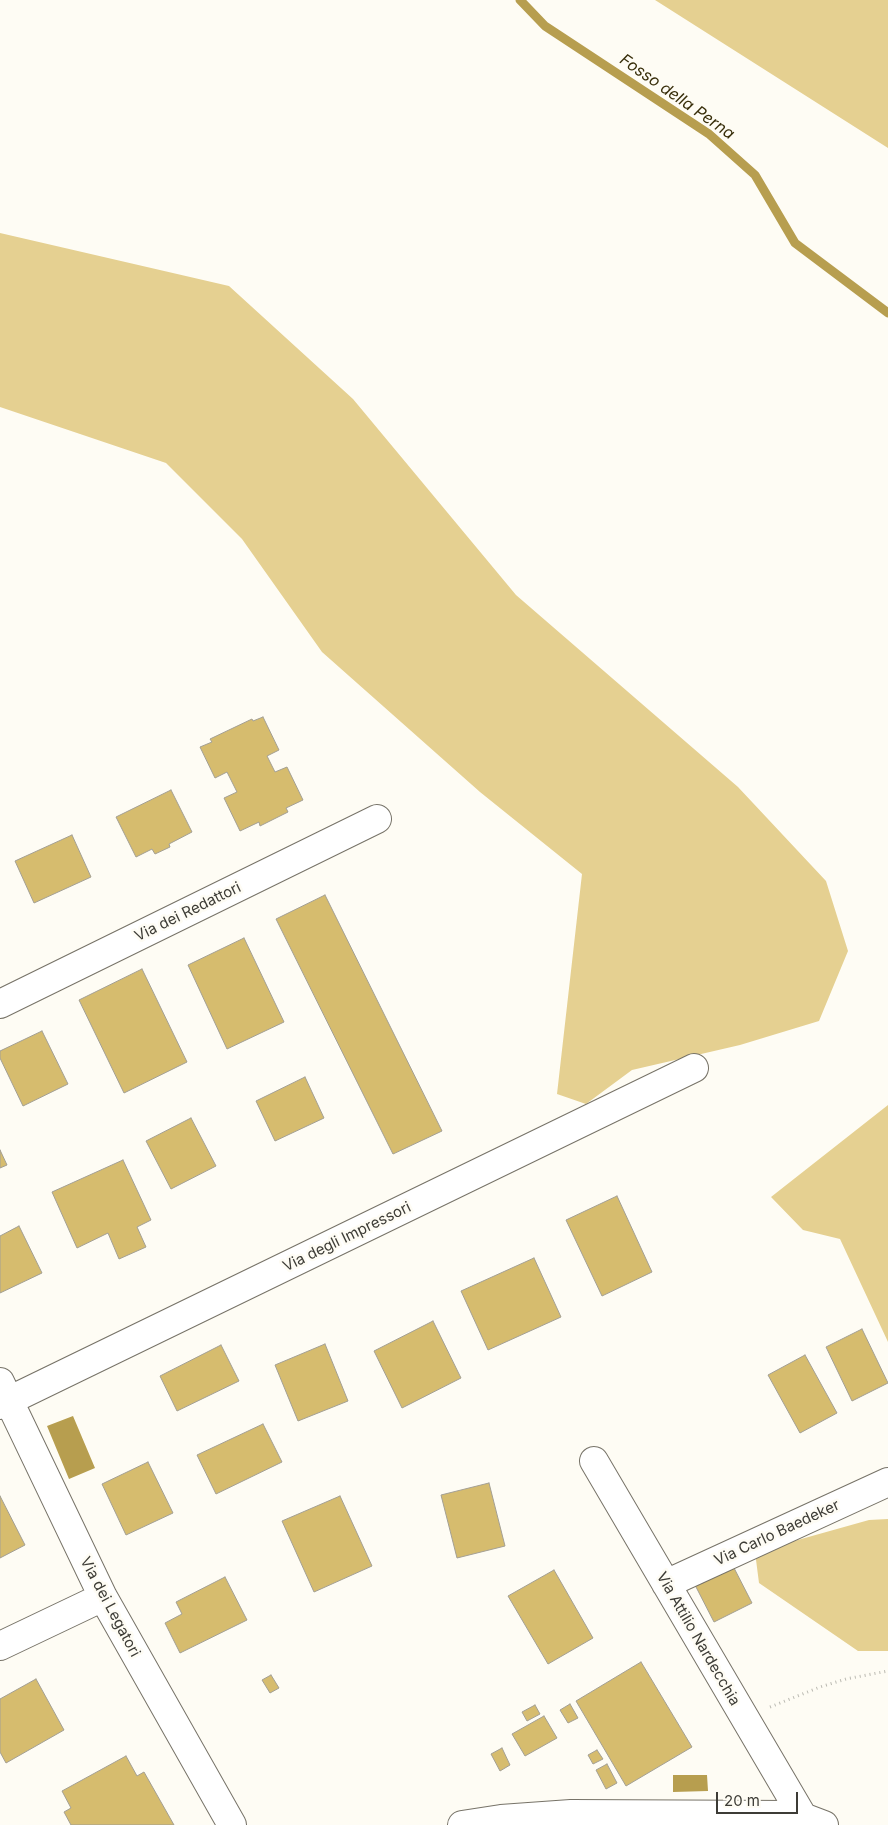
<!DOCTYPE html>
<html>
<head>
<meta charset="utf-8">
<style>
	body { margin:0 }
	#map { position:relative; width:888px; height:1825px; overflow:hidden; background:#fefcf4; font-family:Inter,sans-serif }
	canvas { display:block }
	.scale { position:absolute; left:716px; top:1792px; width:82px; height:22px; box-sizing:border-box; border:2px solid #3d3c36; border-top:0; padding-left:6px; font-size:15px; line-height:18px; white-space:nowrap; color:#3d3c36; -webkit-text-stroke:4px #fefcf4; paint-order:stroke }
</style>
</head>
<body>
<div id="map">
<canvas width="888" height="1825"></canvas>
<div class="scale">20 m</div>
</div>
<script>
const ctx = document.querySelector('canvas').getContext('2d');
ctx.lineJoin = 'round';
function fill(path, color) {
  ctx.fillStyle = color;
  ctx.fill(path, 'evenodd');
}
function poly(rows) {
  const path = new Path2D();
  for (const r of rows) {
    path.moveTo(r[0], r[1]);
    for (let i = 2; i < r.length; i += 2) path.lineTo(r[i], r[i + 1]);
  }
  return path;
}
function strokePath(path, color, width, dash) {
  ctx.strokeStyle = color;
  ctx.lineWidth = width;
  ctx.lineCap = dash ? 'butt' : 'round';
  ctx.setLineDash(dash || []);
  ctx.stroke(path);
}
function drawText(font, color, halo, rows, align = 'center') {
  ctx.font = font + ' Inter,sans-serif';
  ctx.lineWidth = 5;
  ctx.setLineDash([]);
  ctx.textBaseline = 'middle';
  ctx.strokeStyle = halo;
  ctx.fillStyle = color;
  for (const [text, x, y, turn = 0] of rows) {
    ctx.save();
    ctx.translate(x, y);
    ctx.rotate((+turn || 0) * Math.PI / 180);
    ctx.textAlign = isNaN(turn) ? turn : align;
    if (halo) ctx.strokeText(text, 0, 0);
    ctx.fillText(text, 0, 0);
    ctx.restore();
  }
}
const green = poly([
	[655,0,888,0,888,148],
	[0,233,229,286,353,399,516,595,738,787,826,881,848,951,819,1021,740,1045,632,1070,586,1104,557,1094,582,874,480,792,322,652,242,539,166,463,0,407],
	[888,1105,888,1342,840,1239,803,1230,771,1197],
	[888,1519,888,1651,858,1651,759,1583,755,1552,869,1520]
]);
const water = poly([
	[73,1416,95,1468,69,1479,47,1426],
	[707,1775,708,1791,673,1792,673,1775]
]);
const stream = poly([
	[520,0,545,26,709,134,755,175,795,243,888,313]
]);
const building = poly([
	[263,717,279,750,267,756,275,772,287,767,303,800,286,808,288,812,260,826,259,822,240,831,224,798,237,792,227,772,215,778,200,747,212,742,210,739,252,719,253,721,263,717],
	[171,790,192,832,169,844,170,847,155,854,152,849,136,857,116,817,171,790],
	[72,835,91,877,34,903,15,861,72,835],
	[325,895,442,1131,393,1154,276,919,325,895],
	[244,938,284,1022,227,1049,188,965,244,938],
	[142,969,187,1062,124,1093,79,1000,142,969],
	[42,1031,68,1084,23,1106,0,1058,0,1051,42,1031],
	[305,1077,324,1118,275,1141,256,1101,305,1077],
	[191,1118,216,1166,171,1189,146,1141,191,1118],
	[0,1150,7,1165,0,1168,0,1150],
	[123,1160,151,1220,137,1227,146,1247,119,1259,108,1233,77,1248,52,1192,123,1160],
	[617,1196,652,1272,602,1296,566,1220,617,1196],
	[19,1226,42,1273,0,1293,0,1236,19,1226],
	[534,1258,561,1317,488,1350,461,1291,534,1258],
	[433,1321,461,1378,402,1408,374,1351,433,1321],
	[862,1329,888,1383,852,1401,826,1347,862,1329],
	[325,1344,348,1401,298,1421,275,1365,325,1344],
	[221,1345,239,1381,177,1411,160,1376,221,1345],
	[805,1355,837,1413,800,1433,768,1375,805,1355],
	[263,1424,282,1462,216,1494,197,1455,263,1424],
	[148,1462,173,1513,126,1535,102,1484,148,1462],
	[489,1483,505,1546,457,1558,441,1495,489,1483],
	[0,1496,25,1545,0,1558,0,1496],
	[340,1496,372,1566,314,1592,282,1521,340,1496],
	[733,1566,752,1603,714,1622,695,1585,733,1566],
	[554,1570,593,1638,548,1664,508,1596,554,1570],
	[225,1577,247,1620,180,1653,165,1623,182,1614,176,1602,225,1577],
	[641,1662,692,1747,626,1786,576,1701,641,1662],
	[271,1675,279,1688,270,1693,262,1680,271,1675],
	[36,1679,64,1730,6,1763,0,1752,0,1699,36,1679],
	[570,1704,578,1718,568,1723,560,1710,570,1704],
	[535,1705,540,1714,527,1721,522,1712,535,1705],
	[544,1716,557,1738,525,1756,512,1734,544,1716],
	[502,1748,510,1765,500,1771,491,1754,502,1748],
	[597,1750,603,1759,593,1764,588,1755,597,1750],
	[126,1756,137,1776,144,1772,174,1825,71,1825,64,1812,71,1808,62,1791,126,1756],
	[607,1764,617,1783,606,1789,596,1770,607,1764]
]);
const path = poly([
	[770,1707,820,1687,846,1679,888,1671]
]);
const minor = poly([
	[0,1004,377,819],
	[0,1382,103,1597,232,1825],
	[0,1405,694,1068],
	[594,1461,803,1817],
	[666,1584,888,1482],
	[0,1646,103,1597],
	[462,1825,501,1819,571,1814,792,1815,803,1817,824,1825]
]);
const streetNames = [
	["Via dei Redattori",188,912,-26],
	["Via degli Impressori",347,1237,-26],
	["Via Carlo Baedeker",777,1533,-25],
	["Via dei Legatori",110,1607,62],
	["Via Attilio Nardecchia",698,1639,60]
];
const waterNames = [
	["Fosso della Perna",677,97,35]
];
fill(green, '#e5d091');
fill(water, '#b79e4f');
strokePath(stream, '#b79e4f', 9);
fill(building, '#d6bc6e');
strokePath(building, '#a39f93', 1);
strokePath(minor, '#777368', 30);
strokePath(path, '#bbbab2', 3, [1, 4]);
strokePath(minor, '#fff', 28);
drawText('15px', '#3d3c36', '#fefcf4', streetNames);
drawText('italic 16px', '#382e0a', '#fefcf4', waterNames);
</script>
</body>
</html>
